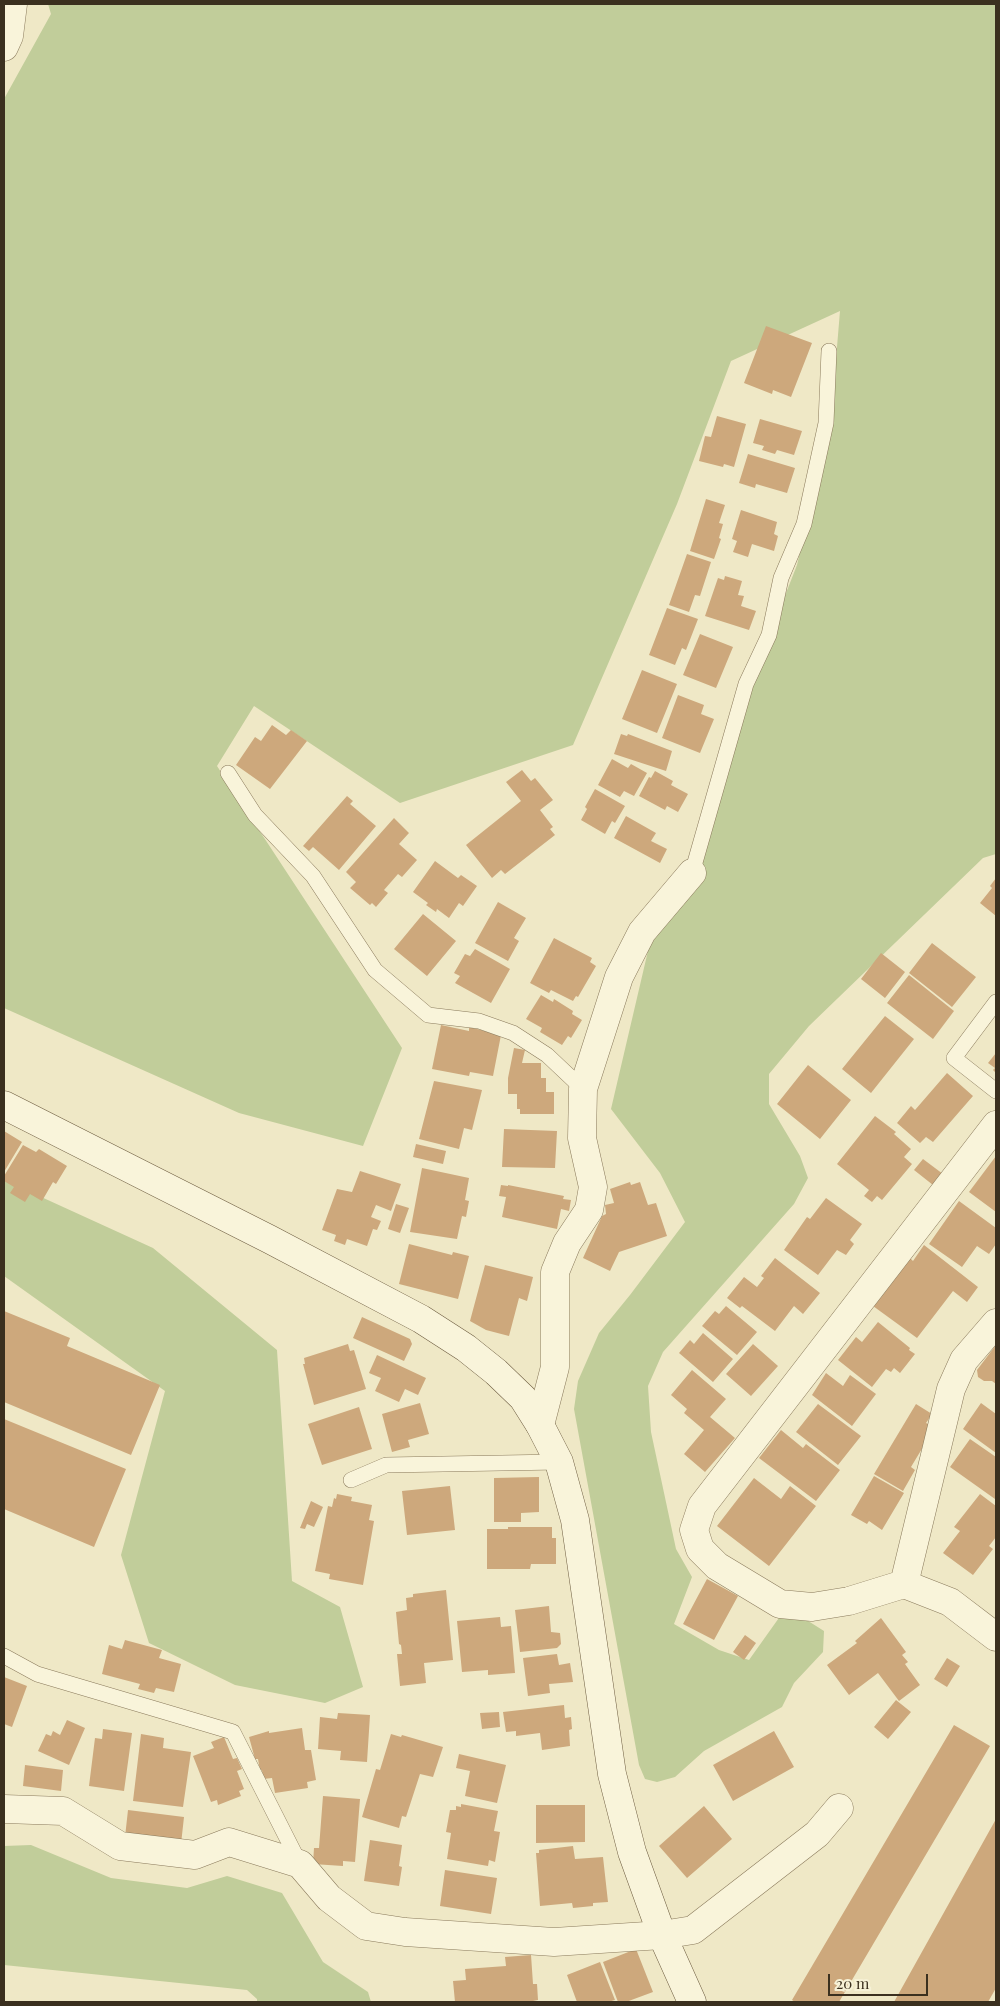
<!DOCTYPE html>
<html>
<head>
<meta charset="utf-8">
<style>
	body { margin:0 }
	#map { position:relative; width:1000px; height:2006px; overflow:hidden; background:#efe8c6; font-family:"Playfair Display",serif }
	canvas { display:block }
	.frame { position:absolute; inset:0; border:5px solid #3b301f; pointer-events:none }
	.scale { position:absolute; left:828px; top:1974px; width:100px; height:22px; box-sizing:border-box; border:2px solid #3b301f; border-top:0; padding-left:6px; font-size:15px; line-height:18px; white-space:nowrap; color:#3b301f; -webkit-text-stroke:4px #f6f1d6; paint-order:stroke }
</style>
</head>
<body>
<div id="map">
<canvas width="1000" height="2006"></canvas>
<div class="frame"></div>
<div class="scale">20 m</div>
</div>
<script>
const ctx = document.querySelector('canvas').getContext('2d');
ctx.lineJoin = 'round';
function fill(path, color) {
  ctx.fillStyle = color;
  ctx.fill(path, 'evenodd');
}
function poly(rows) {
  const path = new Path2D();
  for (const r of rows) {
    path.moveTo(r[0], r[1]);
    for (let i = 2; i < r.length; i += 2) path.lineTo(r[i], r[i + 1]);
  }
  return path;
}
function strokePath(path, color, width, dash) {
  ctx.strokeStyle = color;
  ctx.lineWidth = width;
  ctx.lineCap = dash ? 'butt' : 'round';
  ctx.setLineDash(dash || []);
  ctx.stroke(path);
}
const green = poly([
	[48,4,996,4,996,854,983,858,809,1026,769,1074,769,1104,800,1156,808,1178,794,1204,663,1352,648,1386,651,1432,676,1549,692,1577,674,1624,719,1650,749,1660,781,1615,805,1619,824,1631,823,1652,794,1683,782,1707,704,1751,675,1777,657,1782,645,1779,639,1765,574,1409,578,1381,599,1333,630,1295,685,1222,660,1173,611,1109,651,938,712,823,745,698,797,565,831,419,840,311,731,361,677,504,573,745,400,803,254,706,217,766,402,1048,363,1146,239,1113,4,1008,4,99,51,14],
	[4,1180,153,1248,277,1350,292,1581,340,1607,363,1687,325,1703,235,1685,149,1643,121,1555,165,1391,4,1276],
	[31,1845,111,1878,187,1888,227,1876,282,1893,323,1962,368,1992,371,2002,257,2002,257,1999,247,1990,4,1965,4,1846]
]);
const building = poly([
	[766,326,812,343,791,397,773,390,772,394,744,383],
	[717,416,746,424,734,467,724,464,723,467,699,461,705,436,711,437],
	[760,419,802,431,794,455,777,450,775,454,762,450,764,446,753,443],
	[748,454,795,468,787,493,756,484,755,488,739,483],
	[706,499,725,505,719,523,723,524,719,538,721,539,714,559,690,551],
	[741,510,777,522,774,534,778,536,774,551,752,544,748,557,733,552,737,541,732,539],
	[687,554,711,562,700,596,695,595,689,612,669,605],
	[725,576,742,581,738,595,744,596,741,606,756,611,749,630,705,616,718,578,724,580],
	[667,608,698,619,686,650,682,648,675,665,649,655],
	[700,634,733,647,716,688,683,675],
	[642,670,677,684,657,733,622,719],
	[678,695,704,705,701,714,714,719,700,753,662,738],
	[272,725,286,735,291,730,307,741,270,789,236,765,255,737,261,741],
	[621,734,627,736,628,734,672,751,666,771,614,754],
	[612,759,628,768,631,764,647,773,634,796,624,791,620,797,598,785],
	[522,770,531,781,535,778,553,800,540,810,553,827,550,829,555,835,505,874,501,870,492,878,466,845,521,801,506,782],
	[655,771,673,781,671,785,688,794,678,812,667,806,665,810,639,796,649,777,651,778],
	[595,789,625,806,615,823,612,821,605,834,581,820,587,809,585,807],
	[347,796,353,801,350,804,376,826,339,870,313,847,309,851,303,846],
	[626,816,656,833,651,841,667,849,660,863,614,838],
	[394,818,409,833,399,844,417,860,402,877,398,874,384,890,388,893,376,907,372,903,370,905,350,888,356,882,346,872],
	[435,861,458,878,461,875,477,886,463,906,459,903,449,918,437,909,436,912,426,905,428,903,413,892],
	[996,878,996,916,980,903,992,888,990,886],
	[498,902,526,918,514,938,519,941,508,961,475,943],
	[423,914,456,941,427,976,394,949],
	[554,938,592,958,590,962,596,966,578,997,576,996,573,1001,551,990,549,993,530,983],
	[932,943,976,977,952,1007,909,973],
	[475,949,510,969,491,1003,455,983,460,976,454,973,465,954,470,956],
	[881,953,905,972,885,998,861,979],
	[909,975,954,1011,933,1039,887,1003],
	[541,995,553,1002,554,999,573,1011,572,1014,582,1020,571,1038,568,1036,562,1045,540,1032,542,1028,526,1019],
	[885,1016,914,1039,871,1093,842,1069],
	[441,1025,469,1031,469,1027,501,1035,493,1076,470,1072,469,1076,432,1069],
	[514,1048,525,1050,522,1063,541,1063,541,1078,546,1078,546,1092,554,1092,554,1114,520,1114,520,1109,517,1109,517,1094,508,1094,508,1078],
	[996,1053,996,1073,993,1070,995,1068,988,1063],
	[808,1065,851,1100,820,1139,777,1104],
	[947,1073,973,1096,933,1142,926,1137,920,1143,897,1123,911,1106,915,1110],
	[434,1081,482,1090,472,1130,464,1128,459,1149,419,1139],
	[875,1116,896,1132,894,1134,911,1149,904,1157,912,1164,882,1200,877,1196,872,1202,864,1196,869,1190,837,1164],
	[504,1129,557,1131,555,1168,502,1167],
	[4,1131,22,1142,4,1172],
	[416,1144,446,1151,443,1164,413,1157],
	[23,1145,36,1152,39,1149,67,1166,56,1184,53,1182,42,1201,30,1194,25,1202,10,1193,14,1187,4,1181,4,1176],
	[996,1156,996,1212,969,1192],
	[923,1159,943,1174,933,1185,914,1170],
	[422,1168,469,1178,465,1200,469,1201,466,1217,462,1216,457,1239,410,1232],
	[360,1171,401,1184,391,1211,376,1205,371,1217,381,1221,377,1230,373,1229,367,1246,347,1239,345,1245,334,1241,336,1235,322,1230,337,1189,352,1192],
	[630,1182,631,1185,640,1182,648,1205,656,1203,667,1236,619,1252,610,1271,583,1258,602,1216,606,1214,605,1205,614,1203,610,1189],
	[501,1185,508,1186,508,1185,564,1196,563,1199,571,1200,569,1211,561,1209,557,1229,502,1217,506,1197,499,1196],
	[826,1198,862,1224,850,1240,854,1244,846,1255,837,1250,818,1275,784,1250,807,1217,810,1219],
	[959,1201,996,1228,996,1244,989,1254,977,1246,962,1267,929,1244],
	[396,1204,409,1208,400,1233,388,1229],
	[409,1244,452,1255,453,1252,469,1256,458,1299,399,1284],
	[924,1245,978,1287,967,1302,953,1291,917,1338,873,1306,910,1258,913,1261],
	[775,1258,820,1293,803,1314,794,1306,775,1331,742,1306,740,1308,727,1298,744,1277,757,1287,764,1278,761,1276],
	[485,1265,533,1277,527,1301,519,1298,509,1336,486,1330,470,1321],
	[726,1306,757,1332,737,1355,702,1326,715,1311,719,1314],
	[4,1311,70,1338,67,1346,160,1385,131,1455,4,1402],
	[362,1317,410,1339,412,1344,404,1361,353,1338],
	[878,1322,910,1348,909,1350,915,1354,900,1373,894,1368,891,1372,886,1369,872,1387,838,1360,856,1337,862,1342],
	[703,1333,733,1359,713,1382,679,1353,690,1340,694,1344],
	[348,1344,350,1351,354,1350,366,1389,314,1405,303,1364,305,1364,304,1358],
	[753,1344,778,1366,751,1396,726,1374],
	[996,1345,996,1384,992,1381,984,1381,978,1377,977,1370],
	[377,1355,426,1378,418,1395,405,1389,399,1402,375,1391,381,1378,369,1373],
	[692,1370,726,1399,710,1417,735,1438,705,1472,684,1454,704,1430,684,1413,687,1409,671,1395],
	[826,1373,843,1386,850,1375,876,1394,852,1426,812,1395],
	[420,1403,429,1434,408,1440,410,1447,392,1452,382,1414],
	[981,1403,996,1414,996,1453,963,1429],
	[818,1404,861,1436,838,1465,796,1432],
	[916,1404,932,1414,926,1423,930,1425,926,1442,911,1467,915,1470,903,1491,874,1474],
	[359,1407,372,1449,322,1465,308,1424],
	[4,1419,126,1469,94,1547,4,1509],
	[781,1430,803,1448,806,1444,840,1470,816,1501,759,1458],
	[970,1439,996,1457,996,1497,995,1499,950,1467],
	[874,1476,904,1493,882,1530,869,1521,867,1524,851,1515],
	[539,1477,539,1512,521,1513,521,1522,494,1522,494,1478],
	[754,1478,781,1499,790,1486,816,1506,769,1566,717,1526],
	[450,1486,455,1530,407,1535,402,1491],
	[337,1494,352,1497,351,1501,372,1505,369,1520,374,1521,363,1585,329,1579,330,1574,315,1571,328,1506,332,1507,334,1498,336,1499],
	[980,1494,996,1506,996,1537,989,1546,993,1549,973,1575,943,1553,960,1531,954,1527],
	[311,1501,323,1507,314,1527,307,1524,305,1529,300,1528],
	[508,1527,552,1527,552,1538,556,1538,556,1564,531,1564,530,1569,487,1569,487,1529,508,1529],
	[707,1579,738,1596,714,1640,683,1624],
	[446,1590,453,1660,424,1663,426,1683,400,1686,397,1654,402,1654,401,1645,399,1644,396,1612,407,1610,406,1598,413,1597,413,1594],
	[549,1606,551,1632,560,1633,561,1644,557,1648,520,1652,515,1610],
	[500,1617,501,1627,511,1626,515,1673,488,1675,488,1670,462,1672,457,1621],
	[881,1618,906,1652,902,1655,908,1662,905,1664,920,1685,899,1701,878,1673,849,1695,827,1665,857,1643,855,1641],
	[745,1635,756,1643,744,1660,733,1652],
	[125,1640,162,1650,159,1658,181,1664,174,1692,156,1688,154,1693,138,1689,140,1684,102,1674,109,1645,122,1649],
	[557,1654,559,1665,570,1663,573,1682,549,1684,550,1693,528,1696,523,1658],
	[947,1658,960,1666,947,1687,934,1679],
	[4,1677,27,1686,12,1727,4,1724],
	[896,1700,911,1712,888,1739,874,1727],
	[564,1705,565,1718,571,1717,572,1729,569,1730,570,1746,542,1750,540,1733,516,1736,516,1731,506,1732,503,1712],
	[499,1712,500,1727,482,1729,480,1713],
	[338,1713,370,1715,367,1762,340,1760,341,1751,318,1749,320,1717,337,1719],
	[67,1720,85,1728,69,1765,38,1751,46,1734,51,1736,53,1731,60,1735],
	[954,1725,990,1746,839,2002,795,2002,792,2000],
	[302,1728,305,1750,311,1750,316,1780,307,1782,308,1788,275,1793,272,1778,263,1779,262,1770,260,1771,258,1759,255,1759,249,1737,269,1731,269,1733],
	[103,1729,132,1733,124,1791,89,1786,95,1738,102,1739],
	[774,1731,794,1767,733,1801,713,1765],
	[141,1734,164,1738,163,1748,191,1752,183,1807,133,1801],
	[391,1734,401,1737,402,1735,443,1747,433,1777,420,1774,406,1817,402,1816,399,1828,362,1817,376,1769,380,1770],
	[224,1737,233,1759,237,1758,242,1769,237,1771,244,1789,239,1791,241,1796,218,1805,217,1800,211,1802,193,1756,214,1748,211,1742],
	[459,1754,506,1765,497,1803,465,1796,470,1771,456,1768],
	[25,1765,63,1770,61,1791,23,1786],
	[323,1796,360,1799,355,1862,343,1861,343,1866,313,1864,314,1848,319,1848],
	[461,1804,498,1811,494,1831,500,1832,495,1862,489,1860,488,1866,447,1859,451,1833,446,1832,450,1810,456,1810,456,1806,461,1807],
	[536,1805,585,1805,585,1842,536,1843],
	[704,1806,732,1839,687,1878,659,1846],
	[128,1810,184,1817,181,1844,125,1837],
	[996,1819,996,1988,988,2002,894,2002],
	[370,1840,402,1845,399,1866,402,1867,399,1886,364,1881],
	[573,1846,575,1859,603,1857,608,1902,593,1903,593,1906,573,1908,572,1903,540,1906,536,1853,539,1853,539,1850],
	[445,1870,497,1878,491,1914,440,1906],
	[636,1949,653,1992,626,2002,618,2002,603,1962],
	[531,1955,533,1984,537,1984,538,2000,533,2001,533,2002,455,2002,453,1981,466,1980,465,1969,506,1966,505,1957],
	[600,1962,615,2000,608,2002,577,2002,567,1975]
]);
const lane = poly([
	[228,773,255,815,313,876,375,970,428,1015,479,1021,513,1033,547,1055,583,1089],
	[692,873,746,684,769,635,781,578,804,524,826,423,829,351],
	[996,1002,954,1058,996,1091],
	[351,1480,386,1465,559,1462],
	[4,1656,37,1674,233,1732,300,1864]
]);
const street = poly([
	[4,47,9,36,13,4],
	[996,1323,964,1360,951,1389,904,1584,950,1602,996,1637],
	[540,1425,555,1367,555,1272,567,1243,589,1210,593,1187,582,1138,583,1089,619,977,642,932,692,873],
	[904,1584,849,1601,812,1607,780,1604,717,1566,700,1549,694,1530,702,1506,996,1125],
	[4,1809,63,1811,120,1846,195,1855,229,1842,300,1864,329,1898,366,1926,405,1932,554,1942,662,1935,693,1930,817,1834,839,1808]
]);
const secondary = poly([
	[4,1105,269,1239,421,1319,466,1348,496,1372,523,1398,540,1425,559,1462,575,1520,612,1774,632,1852,662,1935,692,2002]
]);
fill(green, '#c1cd9a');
fill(building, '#cda87c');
strokePath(lane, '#8a7a5c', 16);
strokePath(street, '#8a7a5c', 29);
strokePath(secondary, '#6c5b3f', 29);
strokePath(lane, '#f9f4da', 15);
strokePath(street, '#f9f4da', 28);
strokePath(secondary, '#f9f4da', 28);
</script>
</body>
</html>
